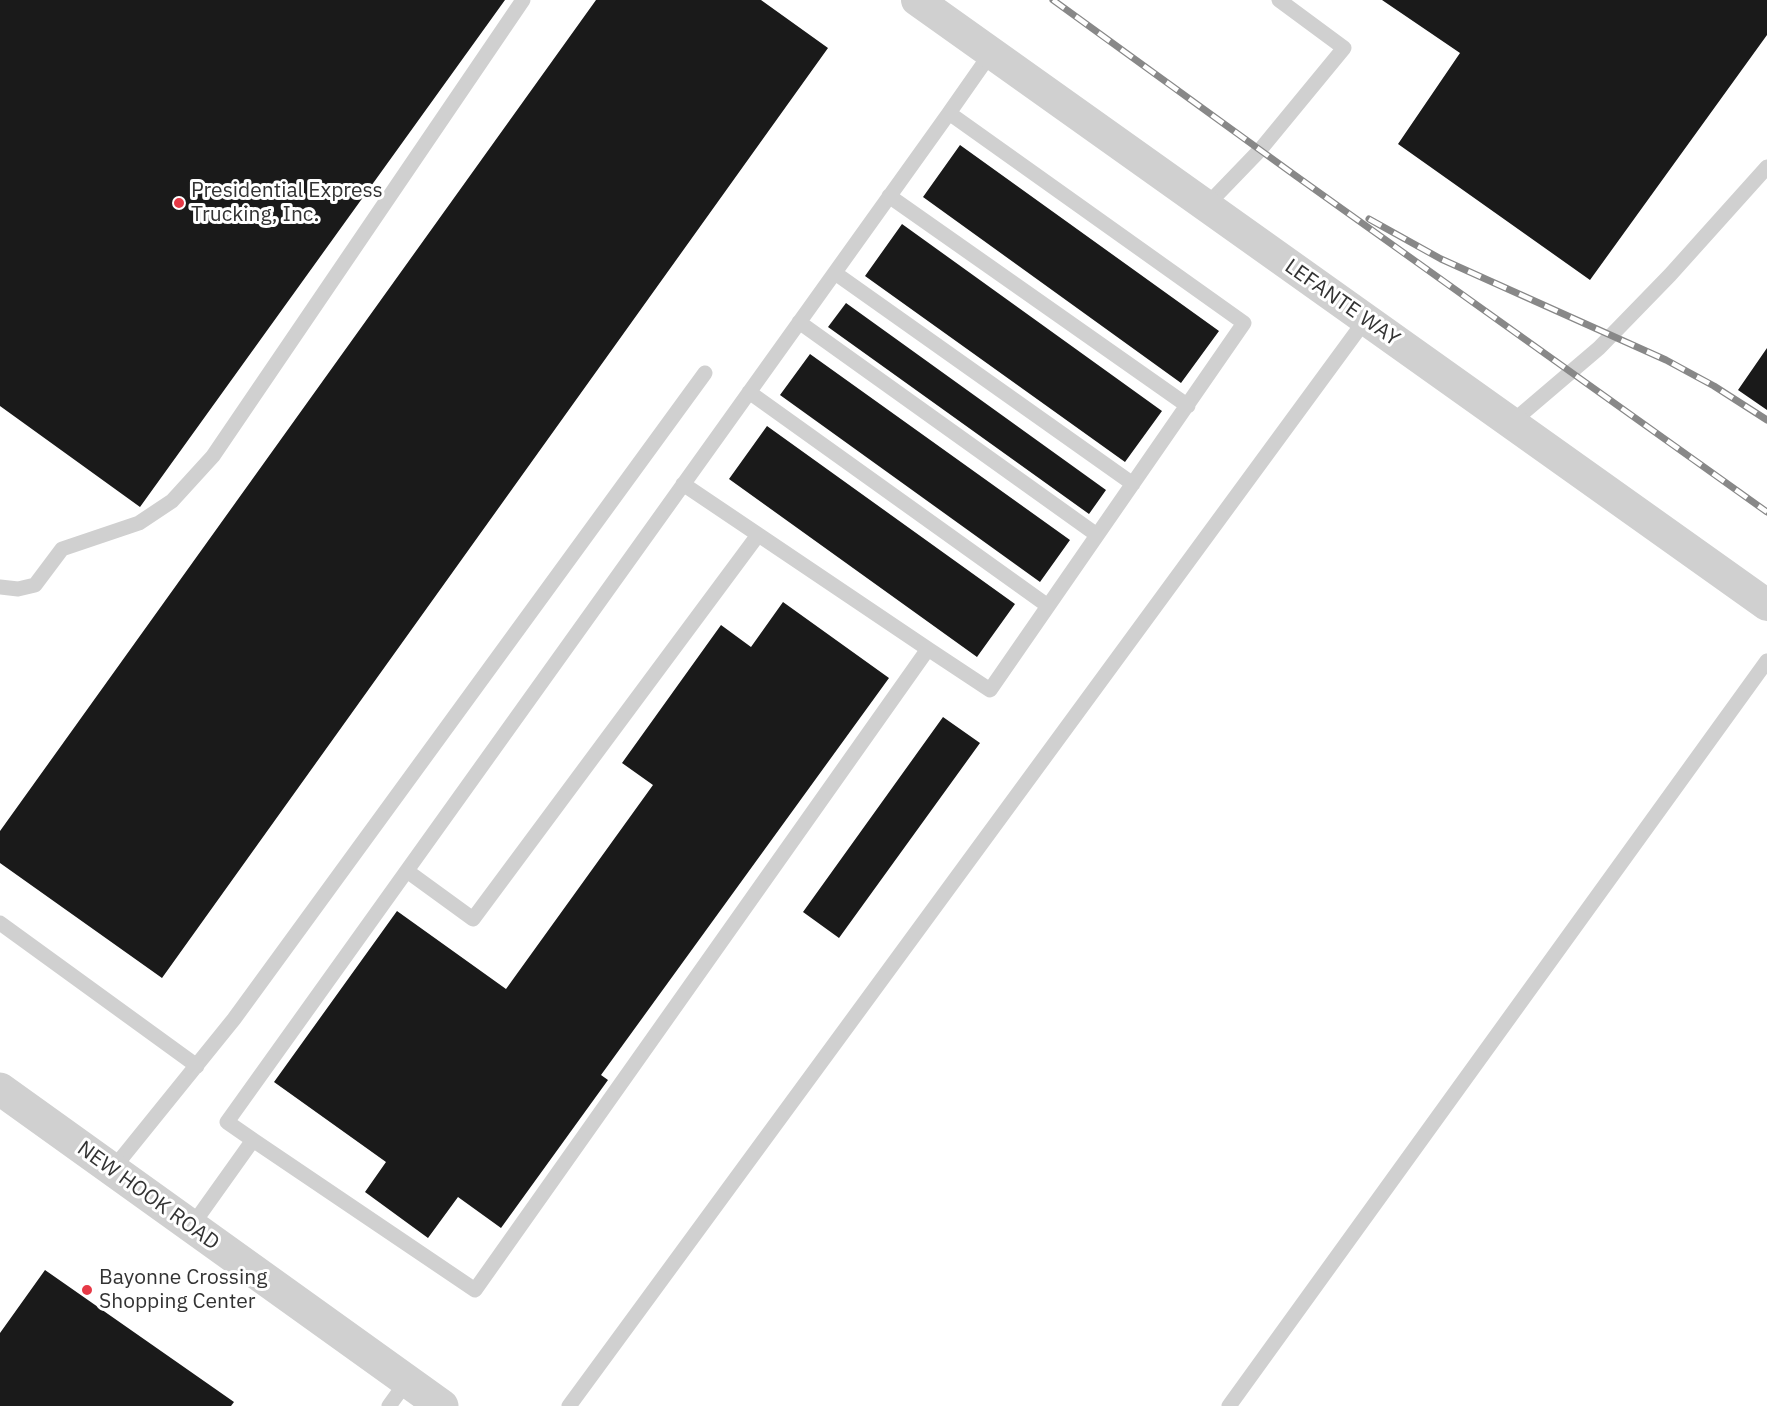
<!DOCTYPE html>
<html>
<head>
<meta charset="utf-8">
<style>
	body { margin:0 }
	canvas { display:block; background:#fff }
</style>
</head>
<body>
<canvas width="1767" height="1406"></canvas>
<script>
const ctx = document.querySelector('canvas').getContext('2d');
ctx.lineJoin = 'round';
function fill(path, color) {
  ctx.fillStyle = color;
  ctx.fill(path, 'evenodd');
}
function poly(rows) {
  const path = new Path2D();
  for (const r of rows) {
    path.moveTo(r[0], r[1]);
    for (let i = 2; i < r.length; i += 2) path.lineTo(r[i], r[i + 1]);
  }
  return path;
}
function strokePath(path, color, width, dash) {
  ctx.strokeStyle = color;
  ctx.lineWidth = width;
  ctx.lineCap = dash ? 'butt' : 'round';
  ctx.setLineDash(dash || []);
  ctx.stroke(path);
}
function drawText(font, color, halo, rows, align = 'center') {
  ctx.font = font + ' "IBM Plex Sans",sans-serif';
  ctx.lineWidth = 6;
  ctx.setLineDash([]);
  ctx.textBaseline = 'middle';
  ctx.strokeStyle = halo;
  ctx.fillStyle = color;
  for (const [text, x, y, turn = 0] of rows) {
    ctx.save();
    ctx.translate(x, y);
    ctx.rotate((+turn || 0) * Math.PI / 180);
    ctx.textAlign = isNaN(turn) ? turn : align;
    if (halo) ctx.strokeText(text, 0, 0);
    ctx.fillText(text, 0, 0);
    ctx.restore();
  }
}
const building = poly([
	[0,0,505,0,140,507,0,406],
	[596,0,761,0,828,48,162,978,0,863,0,831],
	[1382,0,1767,0,1767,35,1590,280,1398,144,1460,53],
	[960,145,1219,331,1181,383,923,197],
	[902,224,1162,411,1125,462,865,276],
	[846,303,1106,490,1089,514,828,327],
	[1767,348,1767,410,1738,390],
	[810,354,1070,540,1040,582,780,395],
	[767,426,1015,604,977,657,729,479],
	[783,602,889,678,601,1075,608,1080,501,1228,458,1197,428,1238,365,1192,386,1162,274,1082,397,911,506,989,653,785,622,763,721,625,751,647],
	[943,717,980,743,839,938,803,912],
	[45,1270,234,1402,231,1406,0,1406,0,1333]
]);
const service = poly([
	[949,113,991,53],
	[889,196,1188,406],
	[1206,206,1260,150,1344,48,1279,0],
	[835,273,1133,484],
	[799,322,1097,535],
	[749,392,1048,606],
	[1511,423,1599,348,1670,275,1767,167],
	[683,484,928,649],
	[0,587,18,589,35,585,62,549,139,523,172,501,213,456,523,0],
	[407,871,473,919,758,535],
	[0,923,197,1066],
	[112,1170,234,1019,705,373],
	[191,1227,253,1140,475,1290,928,649,990,690,1244,323,949,113,227,1122,253,1140],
	[389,1406,407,1381],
	[569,1406,1366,319],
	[1229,1406,1767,661]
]);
const minor = poly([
	[917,0,1767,605]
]);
const tertiary = poly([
	[0,1089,442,1406]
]);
const rail = poly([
	[1053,0,1296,176,1767,512],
	[1369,219,1441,259,1666,360,1714,386,1767,420]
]);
const markers = [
	[179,203,6,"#e63946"],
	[87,1290,6,"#e63946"]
];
const poiNames = [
	["Presidential Express",191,191],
	["Trucking, Inc.",191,215],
	["Bayonne Crossing",99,1278],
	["Shopping Center",99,1302]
];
const streetNames = [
	["LEFANTE WAY",1342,303,35],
	["NEW HOOK ROAD",148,1196,36]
];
fill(building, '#1a1a1a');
strokePath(service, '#d0d0d0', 15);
strokePath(minor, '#d0d0d0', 32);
strokePath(tertiary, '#d0d0d0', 33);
strokePath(rail, '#888', 7);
strokePath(rail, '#fff', 4.5, [14]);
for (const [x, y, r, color] of markers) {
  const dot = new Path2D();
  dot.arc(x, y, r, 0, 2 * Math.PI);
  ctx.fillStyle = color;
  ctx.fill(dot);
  strokePath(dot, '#fff', 2);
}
drawText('21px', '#333', '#fff', poiNames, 'left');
drawText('21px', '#333', '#fff', streetNames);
</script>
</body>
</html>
